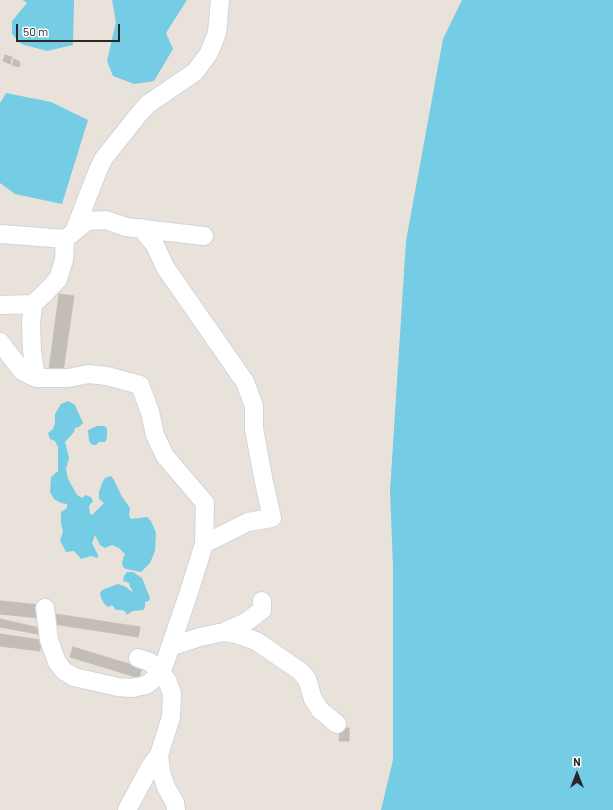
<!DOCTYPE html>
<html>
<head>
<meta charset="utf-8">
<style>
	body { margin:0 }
	#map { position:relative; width:613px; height:810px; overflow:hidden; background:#e9e2da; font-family:Barlow,sans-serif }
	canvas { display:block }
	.north { position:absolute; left:557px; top:754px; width:40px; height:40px; -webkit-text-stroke:3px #fff; paint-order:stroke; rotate:0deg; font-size:11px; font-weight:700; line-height:16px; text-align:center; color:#282828 }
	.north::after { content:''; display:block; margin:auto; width:14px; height:18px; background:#282828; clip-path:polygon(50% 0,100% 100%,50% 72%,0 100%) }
	.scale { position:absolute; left:16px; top:24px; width:104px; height:18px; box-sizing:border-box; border:2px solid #282828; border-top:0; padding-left:5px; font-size:12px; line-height:14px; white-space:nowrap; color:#282828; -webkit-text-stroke:3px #fff; paint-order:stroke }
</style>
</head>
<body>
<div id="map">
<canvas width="613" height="810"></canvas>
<div class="north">N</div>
<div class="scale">50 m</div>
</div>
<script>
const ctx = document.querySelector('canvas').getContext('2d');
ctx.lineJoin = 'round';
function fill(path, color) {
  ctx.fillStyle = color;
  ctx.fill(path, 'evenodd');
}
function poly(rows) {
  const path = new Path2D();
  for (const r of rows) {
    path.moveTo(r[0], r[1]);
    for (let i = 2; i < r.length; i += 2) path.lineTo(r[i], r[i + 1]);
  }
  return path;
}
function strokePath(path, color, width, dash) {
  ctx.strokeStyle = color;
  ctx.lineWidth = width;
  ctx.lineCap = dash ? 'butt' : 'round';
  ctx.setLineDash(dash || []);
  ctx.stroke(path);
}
const water = poly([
	[23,0,74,0,73,45,47,51,21,44,12,34,12,21,27,3],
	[112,0,187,0,166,33,173,49,154,81,134,84,113,76,107,61,116,22],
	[462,0,613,0,613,810,381,810,393,760,393,567,390,491,406,241,443,39],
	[6,93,51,102,88,120,62,204,15,194,0,183,0,103],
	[68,401,75,405,83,423,79,427,75,428,74,432,65,442,69,458,66,469,68,479,77,495,82,498,85,495,91,497,93,501,89,506,90,514,92,515,104,503,99,499,99,492,102,483,105,478,111,476,114,480,121,495,130,508,129,515,131,519,147,517,151,521,156,533,155,551,150,563,141,572,126,569,123,567,122,562,125,554,119,548,112,545,105,548,100,545,95,535,92,543,98,555,98,558,91,556,81,559,74,551,66,552,60,540,63,532,61,523,61,512,67,508,67,504,61,503,54,499,50,492,51,477,58,471,58,447,55,441,50,439,48,433,53,429,55,422,55,414,61,404],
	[97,426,104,426,107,428,107,438,105,442,99,442,96,445,92,445,89,441,88,430],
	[127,572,133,572,142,578,150,598,149,601,145,602,145,607,143,610,133,611,126,615,126,612,122,610,116,610,112,605,109,607,105,605,101,598,100,593,102,590,118,584,126,587,132,592,132,590,130,587,129,583,123,581,124,576]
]);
const building = poly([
	[5,55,12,57,10,64,3,61,5,55],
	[14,59,20,62,19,67,12,65,14,59],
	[59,294,74,296,63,372,49,370,59,294],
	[0,601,41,605,40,618,0,614,0,601],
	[49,613,140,627,138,637,47,623,49,613],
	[0,619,44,629,43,635,0,627,0,619],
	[0,634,41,640,40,651,0,646,0,634],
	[73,647,142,668,139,678,70,657,73,647],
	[340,728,349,728,349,741,339,741,340,728]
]);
const minor = poly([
	[141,228,155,245,165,267,245,382,254,406,254,429,264,482,272,518,248,522,204,544],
	[74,232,87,221,106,220,126,227,204,236],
	[0,234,65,239,74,232,98,170,104,158,139,114,148,104,195,72,209,53,217,33,220,0],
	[33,304,31,324,32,351,36,378],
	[0,305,33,304,44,294,58,279,64,260,65,239],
	[0,342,22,371,36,378,68,378,89,374,107,376,140,385,150,412,155,435,165,456,205,503,204,544,188,595,163,668,157,677,146,685,132,688,118,687,74,677,64,671,57,662,49,640,45,608],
	[224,632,236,634,256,641,300,671,307,679,313,699,320,710,337,724],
	[170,647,200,637,224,632,246,622,262,610,262,601],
	[138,658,150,662,156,668,167,680,172,694,171,717,159,755,161,772,166,787,175,803,176,810],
	[127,810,150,767,159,755]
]);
fill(water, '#74cce5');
fill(building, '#c2bdb6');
strokePath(building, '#c4beb4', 1);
strokePath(minor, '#d0d4e0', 20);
strokePath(minor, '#fff', 18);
</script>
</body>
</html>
